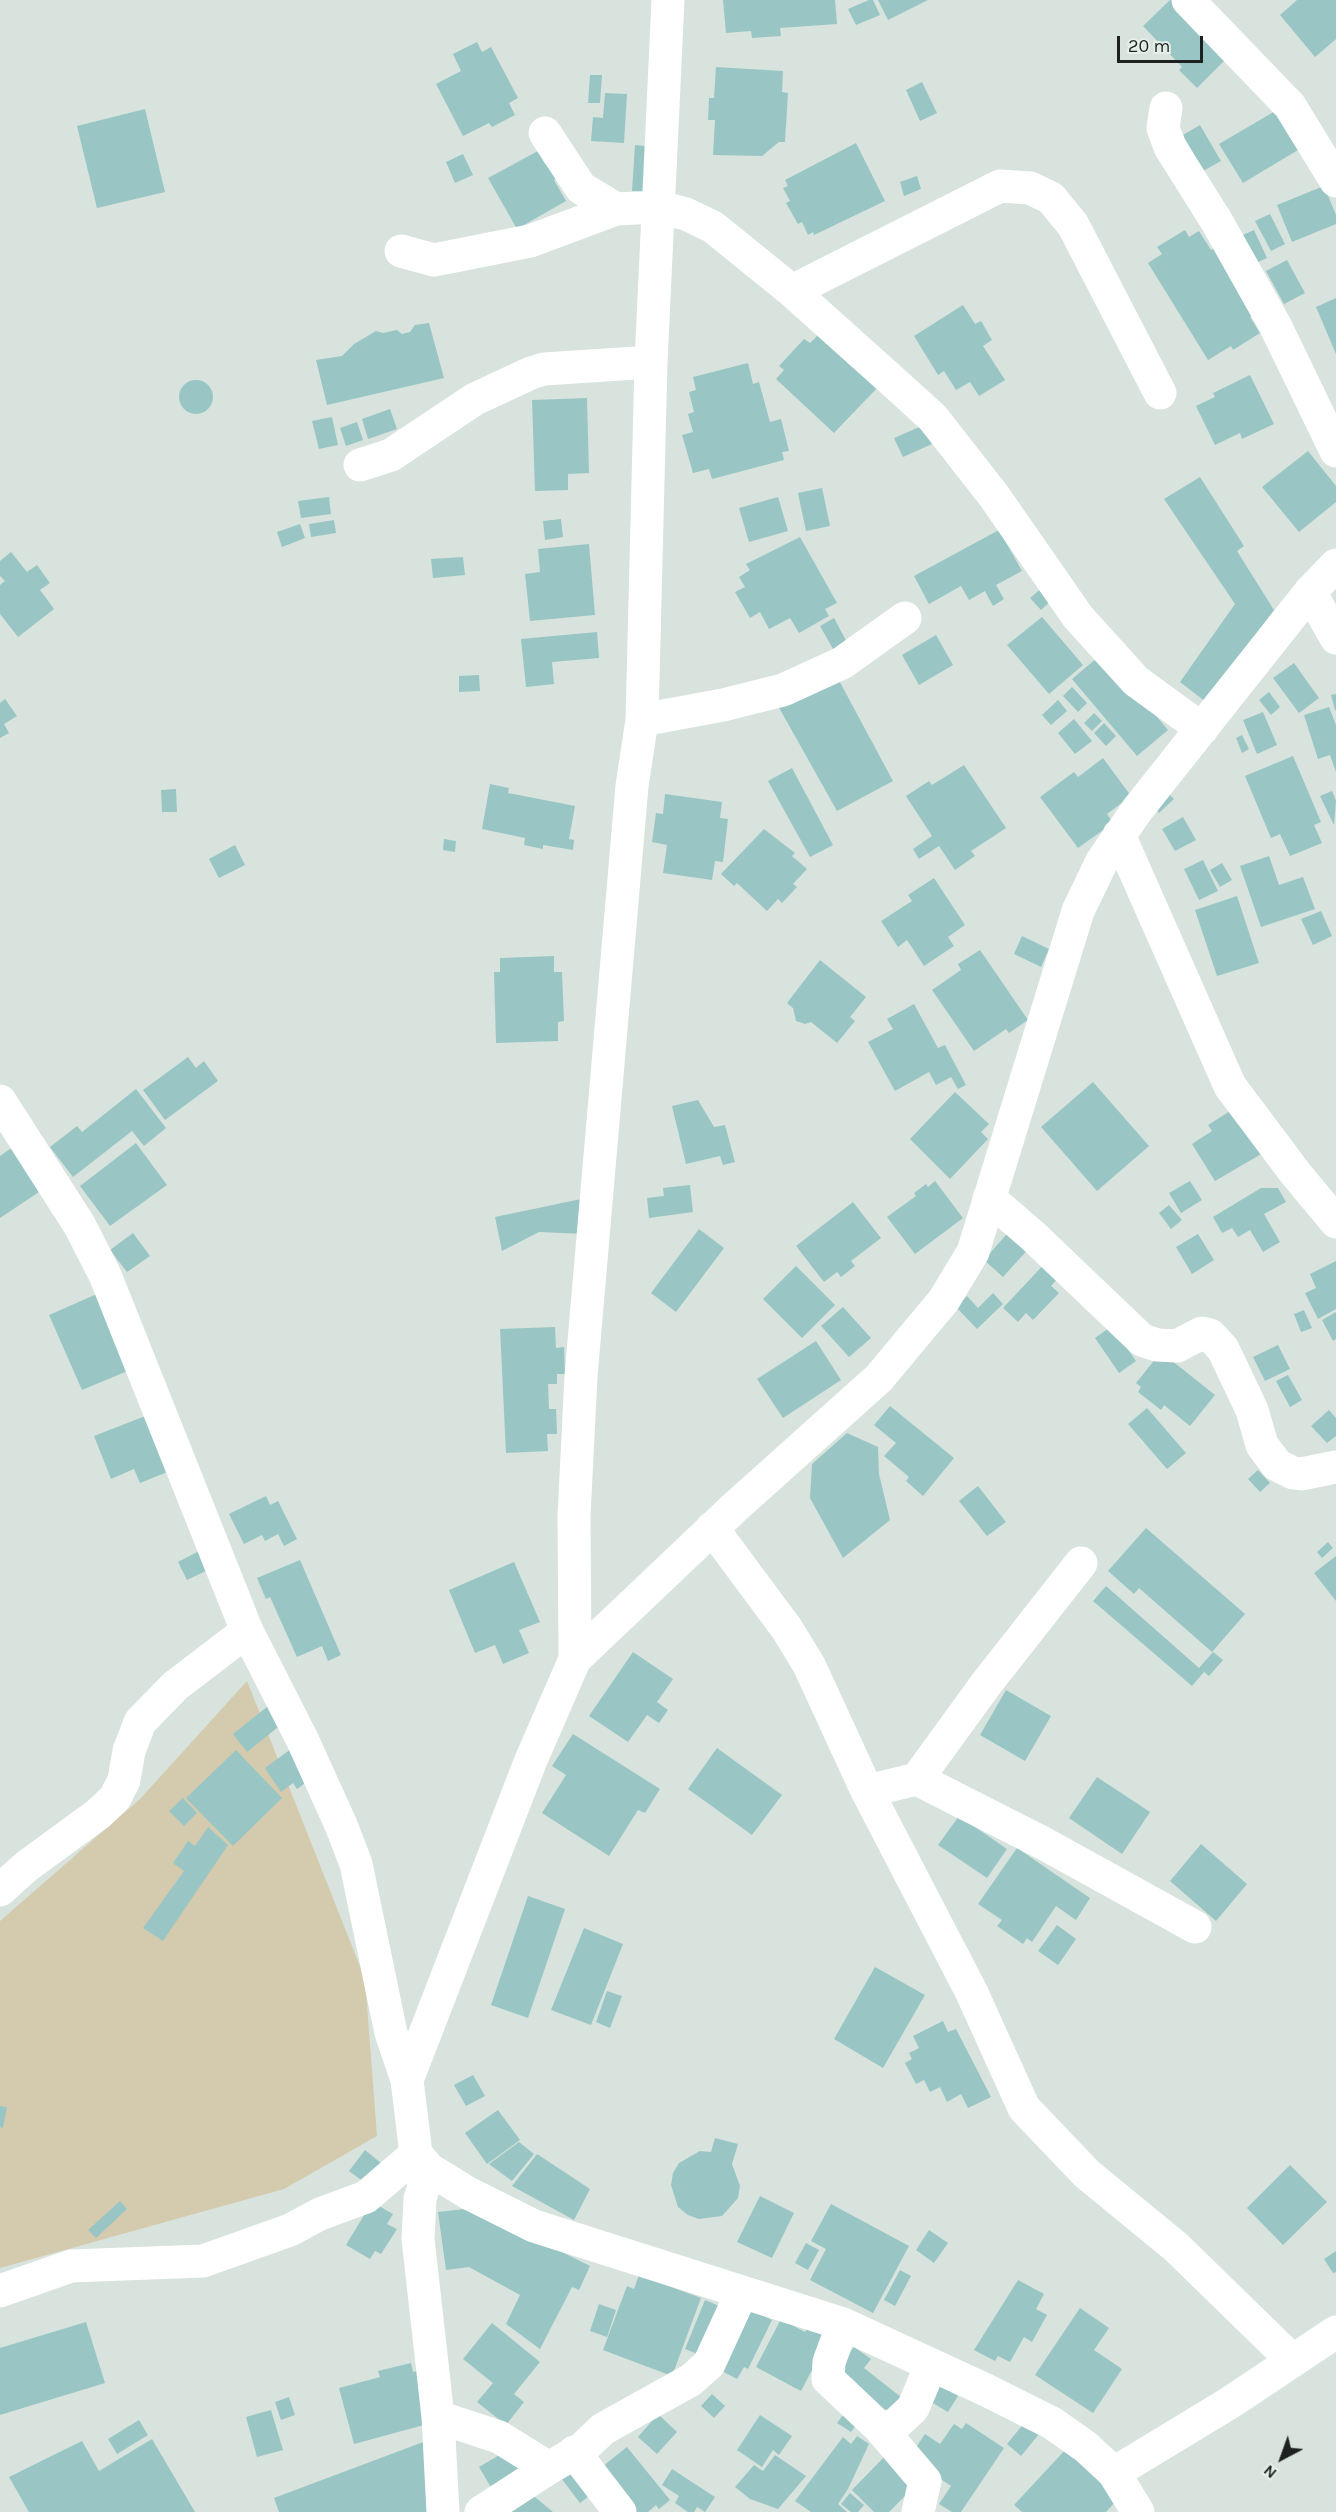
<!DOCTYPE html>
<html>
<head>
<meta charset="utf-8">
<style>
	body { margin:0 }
	#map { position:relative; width:1336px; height:2512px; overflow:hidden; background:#d7e3dc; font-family:Karla,sans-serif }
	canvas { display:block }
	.north { position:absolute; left:1252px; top:2428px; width:60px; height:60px; -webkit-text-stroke:4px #e4f0e9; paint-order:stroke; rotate:221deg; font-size:16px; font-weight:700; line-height:24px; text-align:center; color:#1d211f }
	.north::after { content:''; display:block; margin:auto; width:21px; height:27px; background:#1d211f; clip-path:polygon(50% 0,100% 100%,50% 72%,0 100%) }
	.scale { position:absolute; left:1117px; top:36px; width:86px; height:27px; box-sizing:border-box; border:3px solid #1d211f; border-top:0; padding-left:8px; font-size:18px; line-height:21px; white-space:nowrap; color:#1d211f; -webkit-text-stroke:4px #e4f0e9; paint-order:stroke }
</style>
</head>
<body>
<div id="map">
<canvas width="1336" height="2512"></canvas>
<div class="north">N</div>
<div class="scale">20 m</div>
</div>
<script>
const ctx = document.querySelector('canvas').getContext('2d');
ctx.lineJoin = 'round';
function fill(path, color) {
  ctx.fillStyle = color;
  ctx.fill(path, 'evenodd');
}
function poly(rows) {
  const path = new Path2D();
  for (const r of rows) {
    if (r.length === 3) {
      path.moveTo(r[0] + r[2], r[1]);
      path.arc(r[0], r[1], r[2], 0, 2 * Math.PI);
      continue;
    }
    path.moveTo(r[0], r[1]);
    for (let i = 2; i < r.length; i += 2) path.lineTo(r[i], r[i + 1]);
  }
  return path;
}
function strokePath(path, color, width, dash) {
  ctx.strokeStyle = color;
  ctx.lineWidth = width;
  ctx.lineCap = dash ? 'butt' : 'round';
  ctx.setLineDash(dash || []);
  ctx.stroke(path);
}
const green = poly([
	[247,1681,365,1979,377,2136,284,2189,0,2268,0,1921,140,1799]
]);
const building = poly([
	[723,0,835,0,837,24,780,28,781,36,752,38,751,31,726,33],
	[869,0,873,0,880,15,856,25,848,9],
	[878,0,928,0,888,20],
	[1170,0,1175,0,1229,56,1197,88,1179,70,1182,67,1143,26],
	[1297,0,1336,0,1336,39,1315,57,1280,15],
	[477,42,482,52,491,47,518,98,509,103,515,115,492,127,489,123,463,136,436,84,461,71,453,54],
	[716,67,783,71,782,92,788,93,785,142,779,142,762,156,713,155,715,120,708,120,709,98,714,98],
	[590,75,602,75,600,103,588,103],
	[922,82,937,113,920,121,906,90],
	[605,93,627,94,624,143,591,141,593,117,603,118],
	[1282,107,1308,144,1243,183,1219,144],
	[145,109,165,192,97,208,77,126],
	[1200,125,1221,161,1203,171,1183,135],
	[856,143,885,201,814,235,813,232,808,235,802,222,798,224,786,203,790,201,783,188,788,186,785,180],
	[635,145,655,147,652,193,632,191],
	[538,151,545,164,549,161,558,177,554,180,566,201,517,229,488,178],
	[463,154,473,175,455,183,446,162],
	[917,176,921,189,904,196,900,182],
	[1324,186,1336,215,1336,224,1292,242,1277,205],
	[1270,214,1285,244,1271,251,1255,221],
	[1185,230,1189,237,1199,231,1211,250,1218,246,1258,312,1250,317,1260,333,1233,350,1231,346,1208,360,1148,263,1162,254,1157,247],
	[1254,230,1267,258,1256,263,1243,235],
	[1287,260,1305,293,1284,304,1266,271],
	[1336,298,1336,354,1316,307],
	[963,305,975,324,981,321,992,340,983,346,1005,380,979,396,970,382,956,390,944,371,938,375,914,336],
	[429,323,444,378,327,405,316,360,342,356,354,344,376,331,383,333,397,330,402,334,410,332,415,325],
	[819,334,877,388,834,433,776,379,784,370,779,366,804,339,810,343],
	[748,363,753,384,759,382,770,422,781,419,789,451,782,452,784,460,712,479,709,469,693,473,682,435,693,432,688,414,694,412,689,392,696,390,693,377],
	[1250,375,1274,424,1242,439,1240,433,1215,445,1196,406,1215,397,1213,393],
	[196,397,17],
	[587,398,589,473,568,474,568,490,535,491,532,400],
	[390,409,397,429,368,439,362,419],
	[332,417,338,445,319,449,312,421],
	[357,422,363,440,346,446,340,428],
	[924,425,932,444,903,457,894,438],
	[1308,451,1336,486,1336,502,1299,532,1262,487],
	[1200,477,1244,546,1237,551,1274,610,1206,702,1180,682,1235,604,1164,499],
	[822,488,830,526,806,531,798,493],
	[329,497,331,514,301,518,298,501],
	[778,497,788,531,749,542,739,508],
	[561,519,563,537,545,540,543,521],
	[334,520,336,533,311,537,309,524],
	[300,524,305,538,282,547,277,532],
	[999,530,1022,571,996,585,1004,599,993,606,985,591,969,600,961,586,929,604,914,576],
	[800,537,837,603,825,609,829,616,799,633,790,618,769,629,760,612,750,618,735,592,745,587,739,577,750,570,746,564],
	[589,544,595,615,530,621,525,574,540,572,538,549],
	[11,552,27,572,37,565,50,583,40,590,54,609,18,637,0,614,0,585,5,581,0,576,0,561],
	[463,557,465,575,433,578,431,559],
	[1043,587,1053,599,1041,610,1030,598],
	[1042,617,1083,665,1049,694,1007,645],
	[834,618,850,648,837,656,820,626],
	[597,632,599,658,552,662,554,684,526,687,521,639],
	[936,635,953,665,919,685,902,655],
	[1103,653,1168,730,1137,756,1072,679],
	[1294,663,1319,698,1299,713,1273,678],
	[835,673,893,781,837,811,777,704],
	[479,675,480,691,459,692,459,676],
	[1072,687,1087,703,1078,712,1063,696],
	[1269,692,1280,707,1271,715,1259,700],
	[1336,694,1336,710,1335,710,1331,695],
	[5,699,17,716,4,724,9,733,0,738,0,703],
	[1058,700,1067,711,1051,725,1042,715],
	[1329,707,1336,725,1336,772,1330,755,1318,759,1304,715],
	[1263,712,1277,745,1257,754,1243,720],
	[1094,713,1102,721,1092,731,1084,723],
	[1074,719,1092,741,1075,754,1058,733],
	[1104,723,1116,736,1106,746,1094,733],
	[1242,735,1249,749,1242,753,1236,738],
	[1293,756,1321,822,1314,825,1322,843,1290,856,1280,834,1271,838,1245,776],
	[1103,758,1131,796,1107,814,1113,823,1078,848,1040,797,1074,772,1078,777],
	[964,765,1006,828,971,851,975,856,955,870,939,846,919,859,913,849,932,836,906,796,929,781,932,785],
	[792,768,833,845,810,857,768,781],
	[490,784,509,788,508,793,575,806,569,839,574,840,573,850,543,845,543,849,524,845,525,838,482,829],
	[176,789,177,812,162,812,161,790],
	[1332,791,1336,801,1334,825,1320,796],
	[665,794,722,802,720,818,728,819,723,862,715,861,712,880,663,873,667,845,652,842,656,813,663,814],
	[1169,794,1174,799,1159,813,1154,808],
	[1183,817,1196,840,1175,851,1162,829],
	[764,829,795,853,792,856,807,869,793,884,797,887,782,903,778,899,767,911,737,883,734,886,721,874],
	[444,839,456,841,455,852,443,850],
	[235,845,245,865,219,878,209,859],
	[1269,856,1279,885,1303,877,1315,909,1261,927,1240,866],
	[1203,860,1218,891,1199,900,1184,869],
	[1222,863,1232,880,1220,887,1210,870],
	[934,878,965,925,948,937,954,946,924,966,907,940,898,947,881,921,912,901,908,895],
	[1237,896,1259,963,1217,976,1195,910],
	[1321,911,1332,936,1313,945,1301,919],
	[1022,936,1049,949,1041,967,1014,954],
	[980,950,1028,1020,1009,1033,1006,1029,974,1051,932,990,961,970,958,964],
	[554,956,554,972,562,972,564,1021,558,1022,558,1041,496,1043,494,972,500,972,500,958],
	[820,960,866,997,850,1017,855,1021,837,1043,811,1022,805,1024,796,1021,793,1008,787,1003],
	[914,1004,938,1048,945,1045,966,1085,958,1089,951,1077,936,1085,929,1072,895,1091,868,1042,893,1029,887,1019],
	[188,1057,196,1068,204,1061,218,1081,165,1120,143,1090],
	[1093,1082,1149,1146,1097,1191,1041,1127],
	[136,1089,166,1128,144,1146,132,1131,73,1177,50,1147,77,1126,82,1132],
	[955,1092,989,1124,981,1132,988,1139,950,1179,910,1139],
	[698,1100,714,1127,725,1125,735,1162,723,1165,720,1156,686,1164,672,1106],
	[1235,1108,1263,1153,1215,1181,1192,1144,1212,1131,1208,1125],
	[136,1143,167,1185,110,1226,80,1186],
	[16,1145,45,1188,0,1218,0,1156],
	[935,1181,963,1218,915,1254,887,1217,916,1196,914,1193,926,1184,928,1187],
	[1190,1181,1202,1200,1181,1213,1169,1193],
	[690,1185,693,1212,649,1218,647,1198,664,1196,663,1188],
	[1261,1188,1278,1188,1286,1202,1264,1214,1280,1242,1263,1252,1250,1230,1238,1237,1232,1228,1222,1233,1213,1217],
	[586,1198,585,1234,539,1232,502,1251,495,1217],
	[853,1202,881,1238,851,1261,855,1266,841,1277,837,1272,824,1282,796,1246],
	[1169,1205,1182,1220,1171,1229,1159,1213],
	[1013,1227,1032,1245,1003,1277,984,1260],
	[699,1229,724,1248,676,1312,651,1293],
	[133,1233,150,1256,127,1272,110,1250],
	[1198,1234,1214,1260,1192,1274,1176,1247],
	[1049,1259,1063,1273,1051,1286,1059,1293,1033,1320,1026,1313,1018,1322,1003,1308],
	[1336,1261,1336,1309,1318,1319,1305,1293,1316,1288,1310,1274],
	[796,1266,835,1305,802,1338,763,1299],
	[993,1293,1003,1304,977,1329,956,1307,967,1296,978,1308],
	[97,1294,130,1370,82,1390,49,1315],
	[843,1307,871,1338,849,1357,821,1326],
	[1304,1310,1312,1328,1301,1332,1294,1314],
	[1336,1312,1336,1339,1333,1341,1322,1320],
	[1112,1326,1136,1361,1119,1373,1095,1338],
	[555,1327,556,1348,564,1347,565,1374,557,1374,557,1384,548,1384,549,1409,556,1409,557,1434,547,1434,548,1451,506,1453,500,1329],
	[816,1341,841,1380,783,1418,757,1379],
	[1278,1345,1290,1369,1265,1381,1253,1357],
	[1161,1352,1215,1395,1190,1426,1164,1405,1161,1410,1138,1392,1141,1387,1136,1383],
	[1288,1375,1302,1400,1290,1407,1276,1381],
	[890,1406,954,1458,923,1496,906,1481,909,1477,884,1456,896,1443,874,1425],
	[1147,1408,1186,1453,1167,1469,1128,1424],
	[1329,1410,1336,1418,1336,1436,1327,1443,1311,1426],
	[148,1415,170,1471,140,1483,134,1469,111,1479,94,1436],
	[847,1433,878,1447,879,1474,890,1520,843,1558,810,1498,812,1464],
	[1258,1470,1270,1483,1260,1492,1248,1479],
	[978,1486,1006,1522,987,1536,959,1501],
	[266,1496,270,1505,278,1501,297,1539,284,1546,278,1534,265,1541,262,1535,244,1544,229,1514],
	[1146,1528,1245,1614,1212,1652,1139,1588,1134,1594,1108,1571],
	[1328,1542,1333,1548,1322,1558,1317,1552],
	[201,1550,210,1569,187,1580,178,1562],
	[1336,1556,1336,1601,1314,1573],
	[300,1560,341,1655,328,1661,322,1646,297,1657,270,1597,266,1599,257,1578],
	[514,1562,540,1622,519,1630,529,1653,503,1664,495,1645,475,1653,449,1590],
	[1106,1586,1199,1668,1213,1652,1223,1660,1209,1676,1204,1672,1192,1686,1093,1601],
	[633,1652,673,1679,657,1702,668,1710,659,1723,647,1715,628,1742,589,1716],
	[1006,1690,1051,1716,1025,1761,980,1735],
	[268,1706,282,1724,247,1752,233,1734],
	[573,1734,660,1789,645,1813,638,1810,609,1856,542,1813,566,1775,552,1766],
	[717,1748,782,1795,752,1835,688,1789],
	[291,1749,308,1781,297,1789,293,1783,281,1792,265,1768],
	[236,1750,282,1798,233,1846,186,1798],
	[1097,1777,1150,1812,1122,1854,1069,1818],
	[183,1798,197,1813,184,1826,169,1811],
	[959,1816,1007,1849,987,1878,938,1845],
	[208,1827,228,1845,163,1941,143,1928,184,1871,173,1863,188,1841,195,1846],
	[1201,1844,1247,1884,1216,1921,1170,1881],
	[1017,1848,1090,1898,1076,1920,1056,1906,1032,1942,1027,1938,1023,1944,997,1926,1002,1920,978,1904],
	[528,1896,565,1909,528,2018,491,2005],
	[1057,1925,1076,1939,1058,1965,1038,1951],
	[584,1928,623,1944,591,2025,551,2010],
	[875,1967,925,1995,883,2068,834,2039],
	[607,1991,622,1996,610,2028,596,2022],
	[943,2021,948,2032,956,2029,991,2097,968,2108,961,2094,947,2102,940,2087,930,2092,924,2080,916,2084,905,2063,912,2059,909,2053,919,2048,913,2036],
	[473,2075,485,2096,466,2106,454,2085],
	[0,2106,7,2107,3,2128,0,2127],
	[498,2110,520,2140,487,2164,465,2133],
	[715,2138,738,2144,732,2164,740,2186,738,2198,722,2216,699,2219,688,2215,678,2207,671,2185,673,2173,679,2163,700,2151,711,2152],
	[519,2142,534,2154,512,2181,489,2164],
	[365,2150,387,2168,372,2188,349,2171],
	[537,2154,590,2189,574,2220,512,2186],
	[1290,2165,1327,2202,1283,2245,1247,2208],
	[760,2196,794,2213,772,2258,737,2242],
	[120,2201,127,2209,96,2238,88,2230],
	[372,2202,393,2214,387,2224,397,2229,381,2254,375,2251,370,2259,346,2245],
	[831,2204,909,2246,873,2313,810,2280,826,2249,811,2241],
	[474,2208,590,2266,579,2290,572,2287,540,2349,506,2324,520,2295,469,2267,446,2270,438,2212],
	[929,2230,948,2243,934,2263,916,2250],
	[806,2243,819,2250,808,2270,795,2263],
	[1336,2251,1336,2272,1333,2273,1324,2259],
	[900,2270,911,2276,895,2306,884,2300],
	[639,2275,701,2298,672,2376,603,2350,627,2286,634,2289],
	[1018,2280,1044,2294,1036,2309,1047,2315,1032,2342,1024,2337,1010,2362,998,2356,995,2361,974,2350],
	[705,2300,729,2310,708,2358,685,2349],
	[599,2304,616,2310,607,2337,590,2331],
	[742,2305,772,2320,748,2369,744,2367,737,2379,720,2370],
	[1080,2308,1109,2328,1094,2350,1122,2369,1093,2413,1035,2375],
	[781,2319,805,2332,810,2325,826,2335,826,2343,801,2391,756,2367],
	[86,2322,105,2383,0,2415,0,2348],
	[492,2323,540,2362,514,2394,524,2402,506,2425,477,2402,493,2383,463,2359],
	[854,2347,871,2359,864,2368,906,2401,891,2420,832,2374],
	[411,2363,413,2372,420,2370,435,2422,354,2444,339,2388,380,2377,378,2371],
	[931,2380,958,2396,948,2412,921,2396],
	[712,2394,725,2406,714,2418,701,2406],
	[289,2397,295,2415,281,2420,275,2402],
	[849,2407,863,2416,851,2432,837,2423],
	[271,2410,283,2450,257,2457,246,2417],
	[658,2414,677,2432,657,2454,638,2437],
	[760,2415,792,2436,779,2455,773,2450,762,2467,737,2450],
	[139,2420,148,2435,117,2454,108,2439],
	[1025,2422,1039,2434,1021,2456,1007,2444],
	[966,2423,1004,2448,961,2512,952,2512,939,2504,951,2486,909,2458,925,2434,940,2444,954,2424,962,2429],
	[857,2436,869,2444,848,2489,838,2504,847,2512,811,2512,795,2501,843,2437,851,2444],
	[152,2439,195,2512,29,2512,9,2477,82,2441,99,2471],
	[426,2441,435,2512,279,2512,274,2498],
	[627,2447,670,2500,659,2509,656,2505,648,2512,633,2512,598,2470],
	[1066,2449,1118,2499,1106,2512,1022,2512,1014,2505],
	[508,2450,521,2472,492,2489,479,2467],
	[573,2455,599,2488,580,2503,555,2470],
	[775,2455,806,2476,778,2509,750,2499,735,2487,754,2465,763,2471],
	[886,2455,916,2485,889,2512,874,2512,852,2490],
	[672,2469,715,2497,705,2512,697,2507,694,2512,688,2512,675,2503,679,2496,662,2485],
	[524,2488,553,2512,511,2512],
	[850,2493,864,2505,858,2512,851,2512,841,2504]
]);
const minor = poly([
	[668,0,651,362,642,720,632,786,581,1376,574,1516,575,1659,531,1760,407,2080,416,2154,429,2169,468,2193,534,2226,843,2324,986,2390,1052,2423,1086,2447,1114,2473,1138,2512],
	[1188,0,1290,106,1336,181],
	[1166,108,1163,128,1170,147,1217,222,1275,325,1336,451],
	[545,133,581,188,616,209,659,207,686,214,713,227,792,291,898,386,933,418,994,496,1078,617,1136,681,1202,729],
	[401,251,434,260,530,241,616,209],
	[792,291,1000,186,1030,188,1051,198,1073,225,1160,393],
	[360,465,391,455,475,399,531,373,544,369,651,362],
	[1310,592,1336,638],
	[642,720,723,705,783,690,842,663,905,618],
	[1119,835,1230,1086,1296,1174,1336,1222],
	[0,1101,80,1226,105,1275,247,1631,303,1741,341,1825,356,1864,391,2033,407,2080],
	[989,1198,1033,1236,1142,1340,1157,1345,1177,1346,1202,1333,1210,1335,1223,1349,1252,1410,1262,1445,1277,1465,1293,1473,1301,1474,1336,1467],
	[712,1528,787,1629,809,1665,867,1791,971,1991,1024,2108,1087,2174,1176,2247,1292,2360],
	[575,1659,734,1508,879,1378,944,1300,973,1252,1078,911,1102,861,1137,810,1310,592,1336,565],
	[917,1779,1043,1843,1195,1927],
	[867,1791,917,1779,986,1684,1081,1563],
	[0,1890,27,1866,98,1814,115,1798,124,1780,129,1751,140,1722,175,1686,247,1631],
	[429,2169,420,2199,418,2239,438,2417,443,2512],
	[0,2291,71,2266,203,2261,290,2230,320,2214,366,2197,416,2154],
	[843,2324,829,2362,828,2379,880,2428,925,2481,918,2512],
	[438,2417,499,2437,549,2468,583,2448,603,2429,691,2380,709,2364,742,2292],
	[880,2428,895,2425,913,2408,931,2365],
	[574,2452,620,2512],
	[1114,2473,1231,2402,1336,2332],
	[481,2512,549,2468]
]);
fill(green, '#d4cbaf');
fill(building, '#99c6c4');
strokePath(minor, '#fff', 33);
</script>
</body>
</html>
